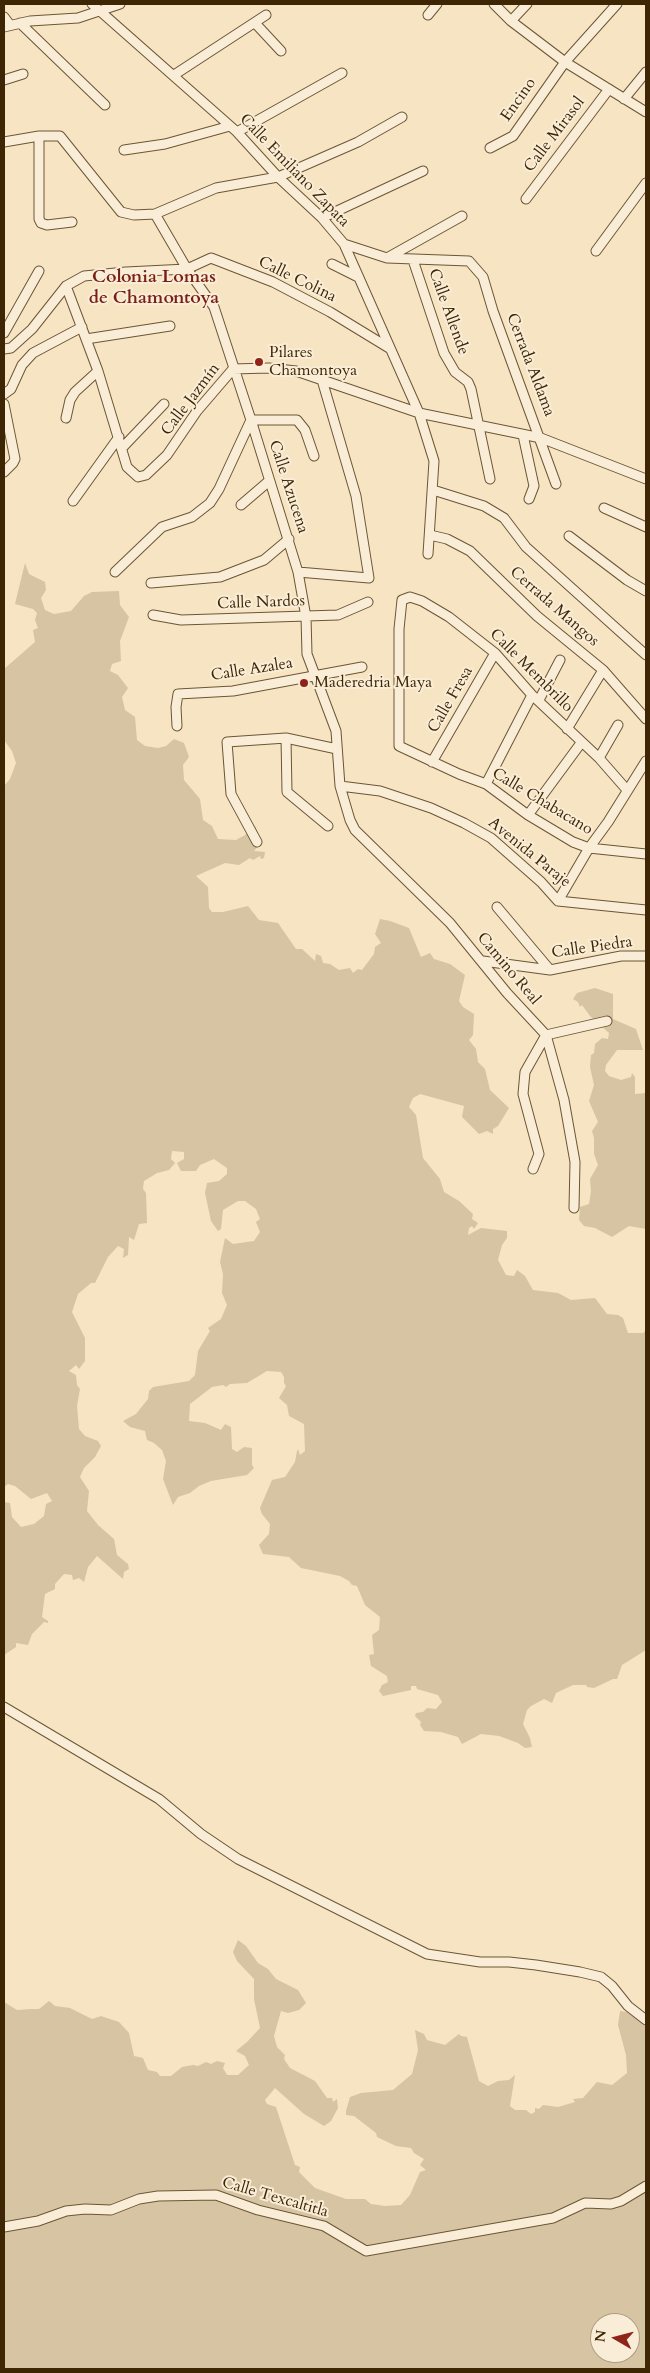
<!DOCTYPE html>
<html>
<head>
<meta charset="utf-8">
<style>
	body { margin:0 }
	#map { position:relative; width:650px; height:2373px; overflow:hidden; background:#f6e4c2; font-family:Cardo,serif }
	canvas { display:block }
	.frame { position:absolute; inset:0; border:5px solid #3e2605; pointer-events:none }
	.north { position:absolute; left:590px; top:2313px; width:50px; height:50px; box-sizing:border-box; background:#f9edd7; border:1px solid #ae9d83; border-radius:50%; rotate:278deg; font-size:14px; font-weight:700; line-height:20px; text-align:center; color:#3e2605 }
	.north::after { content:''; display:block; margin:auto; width:18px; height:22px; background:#8f2418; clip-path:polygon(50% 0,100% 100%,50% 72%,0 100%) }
</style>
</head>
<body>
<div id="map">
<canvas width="650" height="2373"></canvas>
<div class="frame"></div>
<div class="north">N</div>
</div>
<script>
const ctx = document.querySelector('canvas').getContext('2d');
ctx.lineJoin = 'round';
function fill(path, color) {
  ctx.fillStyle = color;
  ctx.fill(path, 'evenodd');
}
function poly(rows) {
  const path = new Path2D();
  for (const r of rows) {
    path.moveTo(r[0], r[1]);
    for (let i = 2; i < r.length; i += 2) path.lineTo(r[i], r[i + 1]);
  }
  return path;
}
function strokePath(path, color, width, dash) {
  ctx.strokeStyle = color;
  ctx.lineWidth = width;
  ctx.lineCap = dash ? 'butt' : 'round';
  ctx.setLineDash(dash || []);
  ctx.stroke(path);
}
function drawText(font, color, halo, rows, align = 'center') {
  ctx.font = font + ' Cardo,serif';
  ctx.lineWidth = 4;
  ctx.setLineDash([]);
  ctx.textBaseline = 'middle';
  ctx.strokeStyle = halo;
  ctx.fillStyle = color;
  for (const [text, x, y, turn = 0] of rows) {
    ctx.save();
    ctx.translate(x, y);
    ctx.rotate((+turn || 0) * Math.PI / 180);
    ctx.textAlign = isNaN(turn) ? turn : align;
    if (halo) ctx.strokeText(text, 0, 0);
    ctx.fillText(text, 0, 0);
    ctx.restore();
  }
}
const green = poly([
	[25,563,29,574,45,582,46,590,41,598,45,610,54,614,71,611,84,596,92,592,119,591,120,605,129,617,120,641,121,661,112,664,110,671,118,675,128,688,122,697,125,710,135,717,137,740,145,746,158,748,166,746,174,739,184,743,189,757,183,765,184,780,200,799,203,820,212,826,218,839,236,840,245,835,253,824,256,828,261,843,254,851,265,852,264,858,261,859,260,856,253,860,250,858,239,865,225,863,196,876,208,887,209,908,212,912,223,912,248,906,259,920,278,923,296,949,302,949,315,961,316,954,321,956,323,963,330,964,339,970,350,968,353,973,358,969,362,970,374,954,375,947,381,943,375,934,380,919,390,921,409,928,421,957,430,953,434,959,450,964,465,975,459,1001,463,1007,474,1014,473,1035,469,1040,476,1049,478,1062,485,1069,490,1090,509,1108,498,1126,493,1129,493,1134,487,1131,479,1134,462,1117,464,1106,420,1094,413,1098,409,1107,416,1115,423,1158,440,1179,444,1192,459,1201,473,1214,472,1219,478,1223,474,1229,472,1226,469,1228,468,1235,481,1228,507,1231,507,1238,502,1245,498,1260,506,1275,514,1276,517,1270,525,1276,533,1290,558,1293,571,1300,595,1298,607,1314,618,1315,623,1318,628,1333,643,1333,646,1330,646,1650,622,1665,617,1679,613,1679,594,1688,587,1687,586,1685,573,1685,556,1693,552,1703,544,1699,531,1706,527,1710,523,1724,530,1738,532,1747,525,1748,518,1743,499,1736,481,1734,462,1744,458,1737,441,1732,424,1731,420,1725,421,1722,415,1716,416,1713,423,1712,427,1708,436,1709,442,1702,438,1695,417,1689,416,1686,411,1686,411,1690,383,1696,379,1691,382,1685,388,1682,387,1676,371,1666,369,1655,374,1654,372,1635,379,1630,380,1617,365,1605,357,1586,352,1585,349,1581,340,1576,301,1568,289,1557,263,1554,259,1545,269,1534,270,1524,262,1514,260,1508,272,1480,285,1477,295,1462,297,1451,298,1449,300,1455,305,1451,304,1424,289,1416,287,1405,279,1398,286,1386,284,1383,284,1377,281,1372,267,1371,247,1383,230,1384,226,1387,223,1385,212,1387,190,1404,189,1421,205,1423,221,1430,225,1424,231,1427,232,1449,237,1452,244,1447,252,1448,252,1465,254,1468,247,1475,211,1481,199,1486,190,1493,178,1497,173,1505,163,1479,166,1461,162,1450,154,1443,147,1440,145,1431,130,1427,123,1421,136,1414,148,1399,149,1391,153,1387,189,1381,195,1375,198,1351,210,1331,208,1328,221,1319,227,1305,222,1293,223,1274,220,1262,225,1238,233,1244,254,1241,260,1232,256,1222,260,1219,256,1209,245,1201,238,1201,223,1210,221,1229,218,1231,211,1221,205,1193,207,1183,219,1181,227,1174,227,1168,214,1159,200,1165,196,1171,181,1171,177,1163,184,1159,184,1152,172,1151,171,1159,175,1163,169,1170,157,1173,144,1181,143,1189,146,1193,147,1223,139,1224,134,1240,129,1237,128,1255,123,1258,124,1249,118,1246,108,1257,95,1283,91,1283,78,1294,72,1312,85,1338,85,1361,79,1369,76,1365,69,1371,76,1375,77,1385,80,1389,77,1406,79,1429,85,1436,98,1441,101,1446,95,1457,84,1468,80,1477,89,1491,87,1511,98,1525,114,1539,117,1555,128,1564,129,1569,124,1572,123,1579,97,1556,88,1567,84,1582,79,1578,73,1580,72,1575,64,1574,55,1584,55,1589,45,1594,42,1617,48,1621,48,1623,44,1622,32,1634,28,1645,16,1643,16,1647,4,1655,4,1502,10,1503,12,1517,21,1527,34,1524,44,1516,46,1504,52,1501,47,1493,31,1499,15,1486,8,1484,4,1487,4,786,10,779,16,763,12,751,4,740,4,669,35,642,33,630,38,628,35,620,37,613,33,609,15,604],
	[595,988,613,994,613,1019,636,1029,643,1050,617,1050,606,1065,605,1071,609,1076,621,1080,631,1077,632,1073,635,1077,635,1094,646,1093,646,1229,629,1226,612,1237,595,1228,584,1226,579,1220,580,1207,589,1204,591,1191,590,1179,598,1165,594,1154,594,1138,592,1131,598,1122,589,1101,594,1085,590,1067,591,1055,594,1053,595,1044,602,1038,608,1039,609,1033,590,1016,582,1005,580,1007,578,1002,573,999,577,993],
	[238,1940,246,1946,258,1963,268,1969,276,1979,298,1990,306,2003,299,2010,288,2013,281,2011,274,2036,277,2047,285,2055,284,2059,290,2068,315,2081,327,2098,332,2098,333,2102,337,2099,338,2108,331,2121,324,2126,304,2114,275,2088,265,2100,267,2104,276,2107,295,2165,300,2167,299,2172,315,2188,346,2199,365,2199,371,2204,385,2206,401,2205,410,2195,420,2172,426,2170,420,2165,424,2159,414,2153,411,2148,396,2146,377,2137,376,2133,354,2116,346,2115,346,2111,350,2097,361,2093,393,2090,412,2074,418,2050,415,2030,424,2034,427,2040,445,2045,459,2034,461,2036,467,2037,479,2081,488,2086,498,2081,509,2080,515,2075,510,2106,515,2110,526,2110,531,2114,535,2112,535,2108,539,2109,543,2105,558,2107,575,2102,573,2099,583,2098,597,2082,612,2085,627,2073,626,2055,618,2025,620,2011,646,2015,646,2369,4,2369,4,2002,17,2010,31,2009,39,2009,49,2001,55,2006,70,2008,92,2019,101,2016,119,2022,129,2033,134,2056,143,2058,148,2070,157,2072,160,2076,171,2076,182,2067,193,2065,198,2066,206,2062,211,2064,217,2061,225,2063,223,2068,227,2075,238,2075,249,2065,245,2056,236,2051,247,2042,260,2028,254,1999,254,1979,237,1961,233,1952],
	[600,2323,630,2323,630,2353,600,2353]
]);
const minor = poly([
	[92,4,237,132,278,177,322,218,344,244,419,413,434,461,428,554],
	[494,4,511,21,565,62,646,112],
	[428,15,437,4],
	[4,17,10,25],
	[511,21,527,4],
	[20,23,105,105],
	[255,23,281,51],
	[4,27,30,21,78,18,120,4],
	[174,75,266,15],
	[4,80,23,74],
	[624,99,646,72],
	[237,132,342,73],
	[39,136,39,219,41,223,47,225,72,222],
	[4,142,39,136,60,136,121,212,134,215,155,214,216,188,278,177,358,142,402,117],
	[490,148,513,136,565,62,617,4],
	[124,150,165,144,230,126],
	[526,199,609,89],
	[155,214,187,269,214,307,251,420,298,572,306,617,307,654,336,731,340,786,350,820,355,830,450,923,507,993,546,1035,564,1100,575,1162,574,1208],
	[322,218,423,171],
	[344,244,387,258,469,261,483,277,493,311,556,484],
	[596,251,646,183],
	[387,258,462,216],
	[413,260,444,353,455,372,468,382,471,389,490,479],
	[332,264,358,277],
	[66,286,98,371,127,467,138,477,146,475,167,455,197,411,233,369,269,368,296,371,419,413,541,438,646,479],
	[4,333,39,271],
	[86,339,170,326],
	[4,349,11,348,32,329,66,286,84,276,126,272,187,269,211,258,273,282,330,312,389,348],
	[4,394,11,389,22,365,33,353,82,327],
	[4,404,15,459,13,463,4,472],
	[66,418,70,400,75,392,98,371],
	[523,435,534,486,529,499],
	[122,448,164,404],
	[433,490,484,506,504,518,526,547,646,655],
	[73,501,119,437],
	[241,505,269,481],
	[604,508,646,527],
	[430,535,447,539,470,551,537,616,603,670,646,719],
	[569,536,627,580,646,591],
	[115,572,162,527,192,517,210,503,219,489,251,420,297,420,305,430,314,456],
	[298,572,369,578,356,496,322,380],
	[151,583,220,577,264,560,289,539],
	[153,615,181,620,338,615,368,602],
	[539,700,560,660],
	[177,726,176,707,178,694,233,691,362,667],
	[567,729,603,670],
	[286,738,287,792,328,826],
	[599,758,618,725],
	[432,762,495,653],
	[486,784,532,695],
	[340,786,380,791,431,808,464,823,491,838,541,882,558,901,646,910],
	[627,790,599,758,532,695,495,653,449,617,422,601,410,597,402,600,399,629,399,746,459,774,486,784,528,815,573,842,589,848,646,854],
	[528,815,581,743],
	[257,842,231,794,227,742,286,738,337,749],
	[558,901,589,848,608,822,646,761],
	[497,907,550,970],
	[483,961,550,970,621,956,646,956],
	[533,1169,539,1154,523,1094,525,1072,546,1035,607,1021],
	[4,1707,159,1799,201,1834,238,1859,427,1954,480,1962,509,1962,536,1965,580,1972,601,1977,612,1986,628,2006,646,2020],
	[4,2227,38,2221,66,2211,85,2209,111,2210,139,2199,158,2196,216,2195,258,2210,324,2226,366,2251,553,2218,585,2203,611,2204,621,2201,646,2186]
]);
const markers = [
	[259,362,5,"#8f2418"],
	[304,683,5,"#8f2418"]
];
const streetNames = [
	["Encino",519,100,-55],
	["Calle Mirasol",555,135,-53],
	["Calle Emiliano Zapata",294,171,46],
	["Calle Colina",297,280,26],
	["Calle Allende",448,312,70],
	["Cerrada Aldama",530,365,69],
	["Calle Jazmín",191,400,-53],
	["Calle Azucena",288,487,72],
	["Calle Nardos",261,603,-2],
	["Cerrada Mangos",554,607,41],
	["Calle Azalea",252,670,-9],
	["Calle Membrillo",531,671,45],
	["Calle Fresa",451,700,-60],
	["Calle Chabacano",542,802,31],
	["Avenida Paraje",529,853,39],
	["Calle Piedra",592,948,-8],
	["Camino Real",508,969,50],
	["Calle Texcaltitla",275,2198,16]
];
const poiNames = [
	["Pilares",269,353],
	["Chamontoya",269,371],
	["Maderedria Maya",314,683]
];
const neighbourhoodNames = [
	["Colonia Lomas",154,278],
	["de Chamontoya",154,299]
];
fill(green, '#d7c4a2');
strokePath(minor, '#6c5634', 11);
strokePath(minor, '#f9edd7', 9);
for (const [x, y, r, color] of markers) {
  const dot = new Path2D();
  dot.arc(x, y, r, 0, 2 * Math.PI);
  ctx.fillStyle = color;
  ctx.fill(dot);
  strokePath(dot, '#f9edd7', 2);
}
drawText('16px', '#3e2605', '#f9edd7', streetNames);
drawText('16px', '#3e2605', '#f9edd7', poiNames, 'left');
drawText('bold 18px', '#7a1f14', '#f9edd7', neighbourhoodNames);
</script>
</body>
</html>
